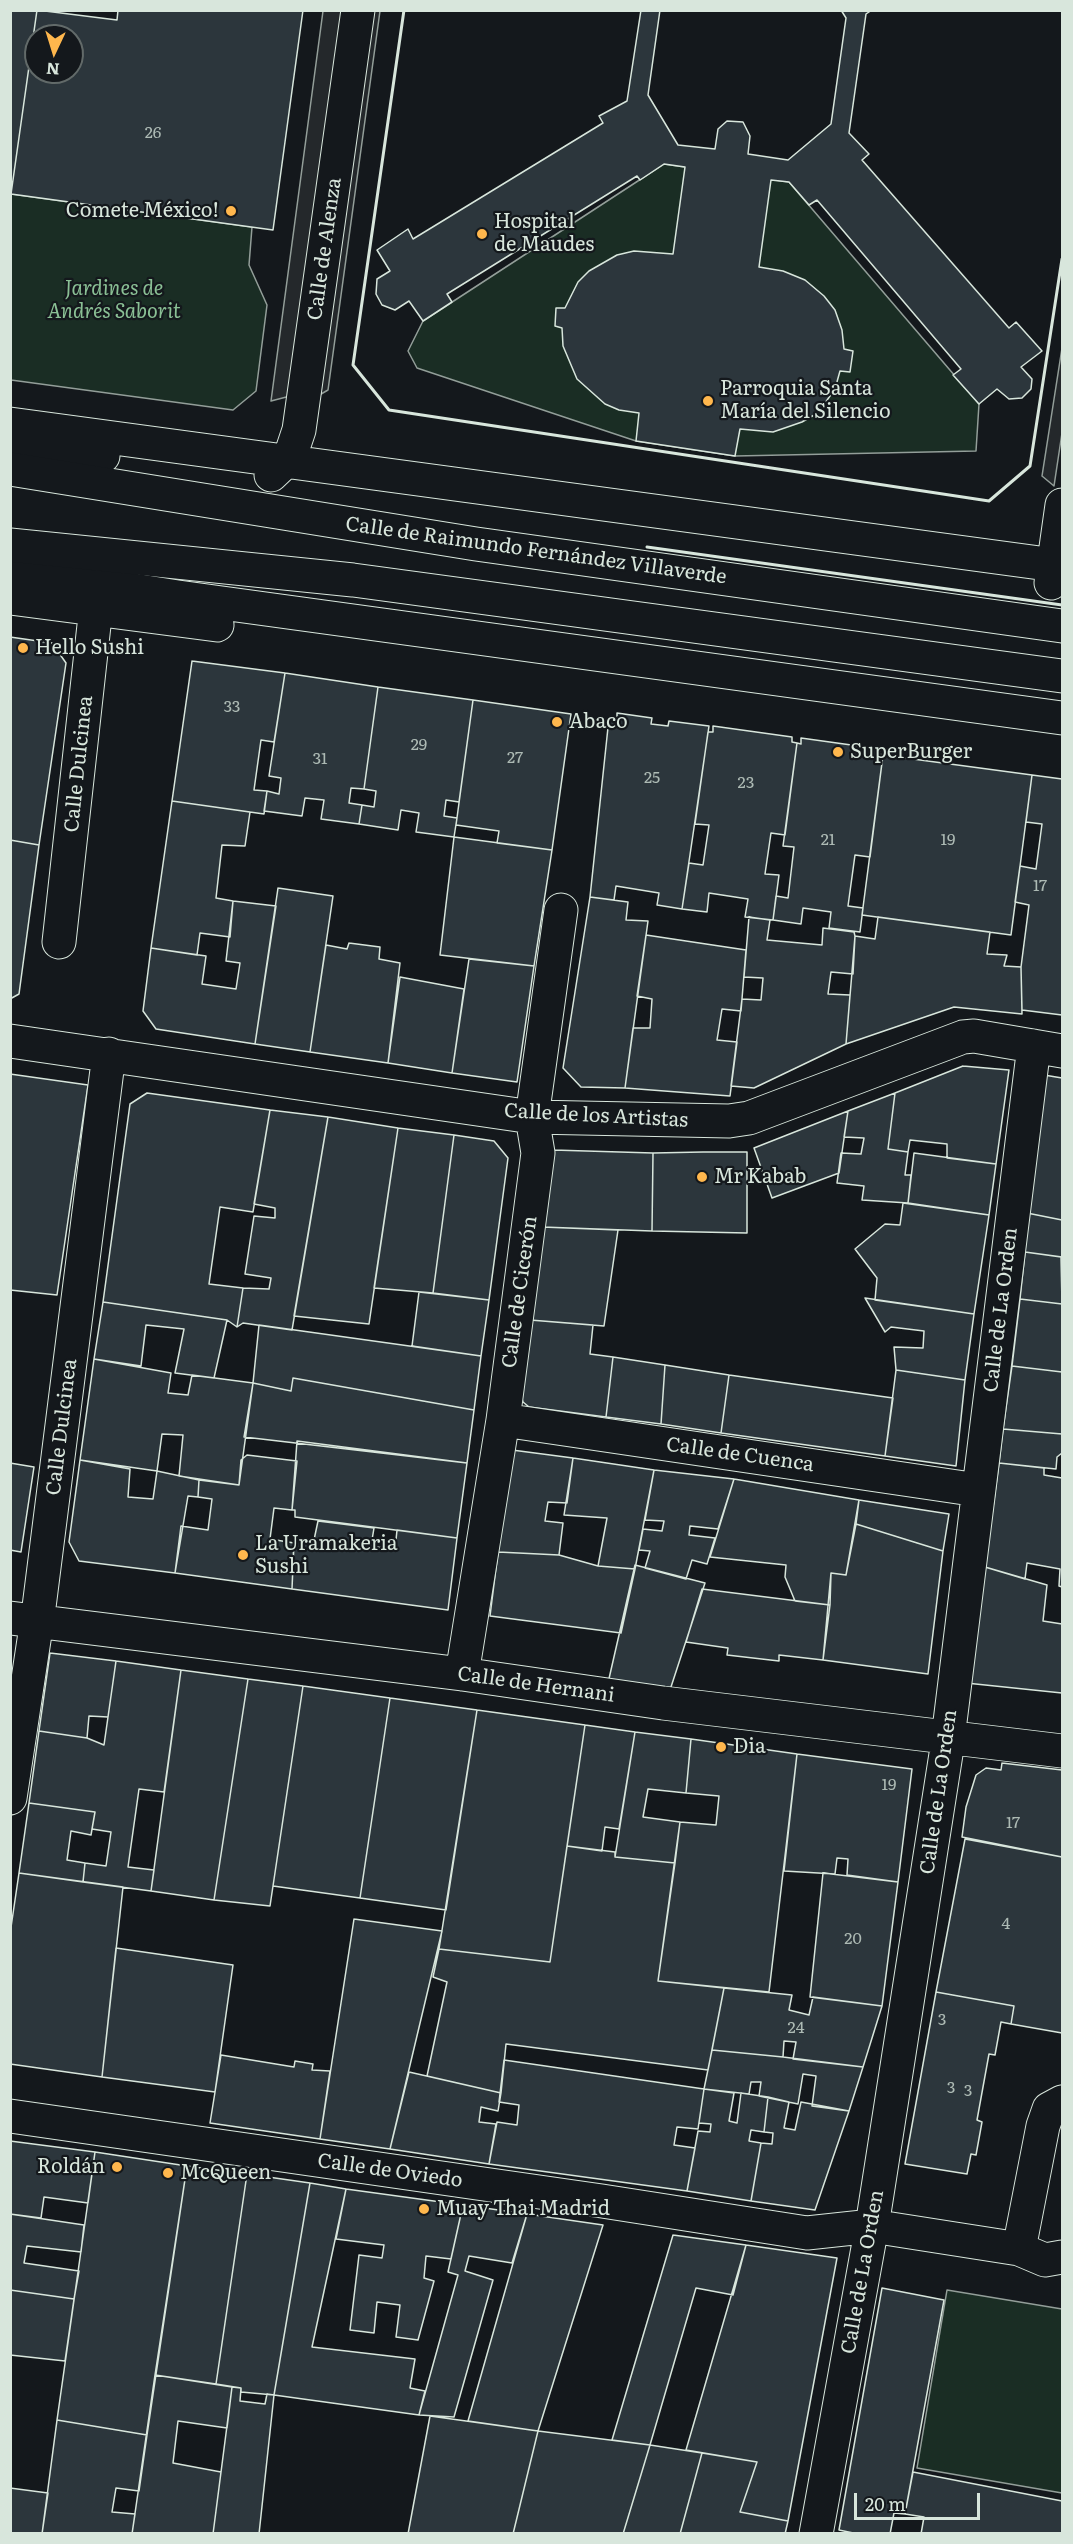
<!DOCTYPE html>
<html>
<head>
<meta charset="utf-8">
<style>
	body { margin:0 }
	#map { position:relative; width:1073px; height:2544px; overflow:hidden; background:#14181c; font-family:Literata,serif }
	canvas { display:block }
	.frame { position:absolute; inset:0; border:12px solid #d8e6dc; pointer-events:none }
	.north { position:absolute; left:24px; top:24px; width:60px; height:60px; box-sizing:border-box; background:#14181c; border:2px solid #626a69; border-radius:50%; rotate:184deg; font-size:16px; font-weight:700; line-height:24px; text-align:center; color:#d8e6dc }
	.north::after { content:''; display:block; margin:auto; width:21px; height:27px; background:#ffb74d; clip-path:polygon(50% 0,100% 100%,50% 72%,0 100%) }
	.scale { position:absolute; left:854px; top:2493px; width:126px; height:27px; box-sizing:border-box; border:3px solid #d8e6dc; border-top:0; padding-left:8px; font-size:18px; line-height:21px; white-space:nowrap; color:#d8e6dc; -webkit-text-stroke:4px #14181c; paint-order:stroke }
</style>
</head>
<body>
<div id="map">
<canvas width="1073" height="2544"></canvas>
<div class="frame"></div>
<div class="north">N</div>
<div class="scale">20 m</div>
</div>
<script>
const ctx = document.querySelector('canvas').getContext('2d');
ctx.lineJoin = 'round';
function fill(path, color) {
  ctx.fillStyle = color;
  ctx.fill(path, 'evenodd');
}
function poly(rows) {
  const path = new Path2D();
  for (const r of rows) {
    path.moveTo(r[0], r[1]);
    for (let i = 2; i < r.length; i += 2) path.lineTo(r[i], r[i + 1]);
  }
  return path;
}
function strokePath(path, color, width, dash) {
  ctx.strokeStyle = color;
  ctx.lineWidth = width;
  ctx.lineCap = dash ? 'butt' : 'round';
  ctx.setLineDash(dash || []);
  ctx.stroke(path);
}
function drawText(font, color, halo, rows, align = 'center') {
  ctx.font = font + ' Literata,serif';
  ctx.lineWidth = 4.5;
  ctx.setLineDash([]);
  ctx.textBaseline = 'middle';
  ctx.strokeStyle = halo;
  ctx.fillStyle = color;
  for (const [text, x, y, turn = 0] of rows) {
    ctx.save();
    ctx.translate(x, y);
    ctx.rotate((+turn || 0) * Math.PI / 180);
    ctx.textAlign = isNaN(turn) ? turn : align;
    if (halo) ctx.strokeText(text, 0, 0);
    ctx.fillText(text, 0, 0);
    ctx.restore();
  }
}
const green = poly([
	[664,164,789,182,979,404,976,451,735,456,636,441,417,368,408,351,423,321,664,164],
	[11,194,252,227,249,265,267,305,256,391,233,410,11,380,11,194],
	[947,2290,1062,2309,1062,2493,917,2468,947,2290]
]);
const parking = poly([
	[323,11,346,11,294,395,271,401,323,11],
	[369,11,380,11,328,390,316,397,369,11],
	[1062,348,1062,433,1054,486,1042,476,1062,348]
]);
const building = poly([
	[10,10,37,10,11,194,10,194,10,10],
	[37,10,117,20,118,10,303,10,273,230,11,194,37,10],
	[36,36,72,36,72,72,36,72,36,36],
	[641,10,660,10,648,95,678,145,715,149,718,129,727,121,743,122,750,136,748,154,788,160,831,124,846,18,841,10,872,10,866,14,849,133,869,154,862,160,1009,328,1016,322,1042,351,1021,367,1032,379,1031,389,1022,398,1009,399,997,389,979,404,953,375,961,369,817,200,809,205,789,182,771,180,759,267,783,271,805,280,824,296,835,310,842,330,844,349,853,351,850,372,840,371,835,389,825,403,816,414,802,422,773,432,740,429,735,456,636,441,639,413,619,410,605,404,577,379,563,346,562,328,555,326,556,308,565,308,578,282,589,271,617,255,634,251,673,254,685,167,664,164,640,180,637,176,447,294,452,302,423,321,409,301,395,310,382,305,376,294,377,279,390,271,377,250,408,229,413,239,603,123,599,116,627,101,641,10],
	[10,637,52,643,66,663,39,845,10,840,10,637],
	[192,661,285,673,274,742,261,740,254,790,267,791,264,814,172,801,192,661],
	[285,673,378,687,364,789,351,788,349,803,362,805,359,824,321,819,324,800,305,798,302,816,264,811,267,791,279,794,281,778,269,776,285,673],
	[378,687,473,700,459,802,446,800,444,816,457,818,454,837,416,832,419,813,401,810,398,830,359,824,362,805,374,807,376,791,364,789,378,687],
	[473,700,571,714,552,850,497,843,499,831,456,825,473,700],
	[617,713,652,718,651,724,668,726,669,721,709,726,682,909,657,905,659,893,616,886,614,900,590,897,609,718,617,719,617,713],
	[713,726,792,737,792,742,797,743,785,835,771,833,765,874,779,875,773,920,745,917,748,899,709,893,707,912,682,909,689,863,703,865,709,825,695,824,708,732,713,732,713,726],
	[801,738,880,749,879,754,883,755,870,857,855,855,848,906,863,908,860,932,829,928,831,912,803,908,801,924,773,920,776,896,788,898,794,847,783,846,797,743,801,744,801,738],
	[883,755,1032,775,1011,935,862,915,883,755],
	[1032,775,1062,779,1062,1015,1022,1010,1021,967,1029,905,1015,902,1020,866,1036,869,1042,824,1026,822,1032,775],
	[172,801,250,812,245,846,222,845,216,898,233,901,230,937,200,933,197,955,151,948,172,801],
	[454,837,552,850,534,966,440,955,454,837],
	[10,840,39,845,19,994,10,999,10,840],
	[278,888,333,896,310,1052,255,1044,278,888],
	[590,897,628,902,626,920,648,921,625,1088,581,1087,563,1068,590,897],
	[233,901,276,906,255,1044,156,1029,143,1011,151,948,206,956,202,984,236,989,240,963,226,961,233,901],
	[749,917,770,920,767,940,822,945,823,928,854,932,855,936,853,974,831,972,828,994,850,995,846,1044,754,1088,731,1086,742,999,761,1000,763,978,744,977,749,917],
	[878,917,990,932,987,954,1007,955,1004,966,1021,967,1022,1014,954,1007,846,1044,855,936,875,939,878,917],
	[646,935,746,950,741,1011,722,1009,717,1040,737,1042,730,1096,625,1088,633,1028,650,1028,652,999,637,996,646,935],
	[349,943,380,947,379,959,400,963,388,1063,310,1052,326,945,347,949,349,943],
	[469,959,534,966,517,1082,452,1073,469,959],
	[400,977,464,989,452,1073,388,1063,400,977],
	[963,1066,1009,1070,996,1164,947,1158,947,1144,910,1140,908,1152,888,1149,895,1093,963,1066],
	[10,1074,88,1085,57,1295,10,1290,10,1074],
	[1044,1075,1062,1078,1062,1220,1027,1213,1044,1075],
	[147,1093,270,1110,253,1212,220,1207,209,1284,243,1288,237,1327,227,1320,103,1302,130,1104,147,1093],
	[895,1093,888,1149,908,1152,905,1175,911,1175,908,1203,862,1200,864,1186,837,1183,841,1153,861,1154,864,1138,844,1137,848,1111,895,1093],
	[270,1110,328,1117,292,1330,243,1323,237,1327,243,1288,269,1289,271,1278,245,1274,254,1216,275,1218,275,1208,254,1204,270,1110],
	[848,1111,839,1173,772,1198,754,1148,848,1111],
	[328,1117,398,1128,369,1324,294,1316,328,1117],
	[398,1128,454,1135,433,1293,374,1288,398,1128],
	[454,1135,494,1141,508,1158,489,1300,433,1293,454,1135],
	[553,1150,653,1153,652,1231,542,1227,553,1150],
	[703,1152,747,1152,747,1233,652,1231,653,1153,703,1152],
	[914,1153,996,1164,989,1215,908,1203,914,1153],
	[903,1203,989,1215,974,1314,875,1300,877,1278,855,1249,885,1224,900,1225,903,1203],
	[1027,1213,1062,1220,1062,1257,1025,1252,1027,1213],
	[542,1227,618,1230,604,1326,530,1320,542,1227],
	[1025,1252,1061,1257,1062,1304,1020,1299,1025,1252],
	[419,1292,489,1300,481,1356,412,1346,419,1292],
	[865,1298,974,1314,965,1380,896,1370,894,1347,923,1348,924,1331,891,1327,885,1332,865,1298],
	[1020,1299,1062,1304,1062,1372,1012,1366,1020,1299],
	[103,1302,227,1320,214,1378,175,1373,184,1329,146,1325,141,1366,94,1359,103,1302],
	[530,1320,593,1325,590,1354,613,1357,606,1417,529,1407,523,1402,521,1396,530,1320],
	[259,1325,481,1356,474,1410,293,1378,291,1391,253,1383,259,1325],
	[613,1357,665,1365,661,1424,606,1417,613,1357],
	[94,1359,171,1373,168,1393,188,1395,192,1375,253,1383,239,1485,179,1476,183,1435,162,1434,157,1471,80,1460,94,1359],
	[665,1365,729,1375,721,1433,661,1424,665,1365],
	[1012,1366,1062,1372,1062,1434,1003,1429,1012,1366],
	[896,1370,965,1380,956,1466,885,1456,896,1370],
	[729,1375,893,1398,885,1456,721,1433,729,1375],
	[293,1378,474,1410,467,1463,244,1437,253,1383,291,1391,293,1378],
	[1003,1429,1062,1434,1062,1453,1057,1457,1056,1469,999,1463,1003,1429],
	[297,1441,467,1463,457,1538,295,1517,295,1510,292,1510,297,1441],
	[512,1450,573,1458,567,1503,548,1502,545,1521,563,1523,559,1555,498,1552,512,1450],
	[247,1455,297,1461,292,1510,274,1508,270,1539,294,1543,292,1589,175,1573,181,1526,208,1530,212,1499,198,1497,199,1480,239,1485,241,1460,247,1455],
	[573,1458,654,1470,635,1569,598,1566,607,1518,564,1515,573,1458],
	[80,1460,130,1469,128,1497,153,1499,157,1471,199,1480,198,1497,188,1496,175,1573,79,1561,69,1542,80,1460],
	[10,1463,34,1467,21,1552,10,1550,10,1463],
	[999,1463,1044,1468,1044,1475,1062,1478,1062,1587,1059,1586,1060,1569,1027,1563,1025,1579,985,1567,999,1463],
	[654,1470,734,1479,718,1529,690,1526,689,1535,715,1538,707,1564,692,1560,686,1579,645,1568,650,1551,639,1550,643,1529,662,1531,664,1521,645,1520,654,1470],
	[734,1479,859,1500,846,1575,831,1573,830,1605,795,1601,785,1577,786,1565,710,1557,734,1479],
	[859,1500,949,1514,943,1551,856,1524,859,1500],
	[318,1521,374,1528,371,1546,395,1550,397,1530,457,1538,448,1610,292,1589,294,1538,314,1540,318,1521],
	[856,1524,943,1551,928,1674,823,1660,831,1573,846,1575,856,1524],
	[498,1552,559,1555,598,1566,635,1569,621,1633,490,1616,498,1552],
	[635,1565,705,1583,670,1690,608,1683,635,1565],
	[985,1567,1047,1585,1043,1621,1062,1624,1062,1693,966,1683,985,1567],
	[702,1589,830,1605,823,1660,779,1655,779,1661,727,1655,728,1648,686,1642,702,1589],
	[50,1653,116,1661,108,1717,89,1716,87,1738,39,1731,50,1653],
	[116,1661,181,1670,164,1792,139,1789,128,1867,154,1870,151,1891,83,1882,85,1863,106,1866,111,1832,92,1829,95,1812,29,1803,39,1731,87,1738,104,1745,116,1661],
	[181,1670,248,1679,214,1900,151,1891,181,1670],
	[248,1679,303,1686,270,1906,214,1900,248,1679],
	[303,1686,390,1698,360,1898,273,1886,303,1686],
	[390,1698,477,1710,446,1910,360,1898,390,1698],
	[477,1710,585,1725,550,1962,439,1949,477,1710],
	[585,1725,635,1732,619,1829,605,1827,602,1851,567,1846,585,1725],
	[635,1732,691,1739,686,1793,648,1789,643,1817,680,1822,675,1863,615,1857,635,1732],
	[691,1739,797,1754,769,1992,658,1981,680,1822,716,1825,719,1796,686,1793,691,1739],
	[797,1754,912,1769,898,1882,847,1875,848,1859,837,1858,835,1874,784,1871,797,1754],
	[1002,1763,1062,1770,1062,1857,962,1837,966,1807,976,1775,986,1768,1001,1770,1002,1763],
	[29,1803,95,1812,91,1835,71,1831,67,1860,85,1863,83,1882,19,1873,29,1803],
	[965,1839,1062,1857,1062,2033,1011,2024,1014,2006,936,1992,965,1839],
	[567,1846,615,1852,615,1857,675,1863,658,1981,724,1988,708,2070,506,2044,501,2093,427,2076,447,1982,433,1977,439,1949,550,1962,567,1846],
	[19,1873,123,1887,102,2077,10,2064,10,1934,19,1873],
	[823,1873,898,1882,882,2006,810,1997,823,1873],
	[354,1919,442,1931,390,2149,320,2139,354,1919],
	[116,1948,233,1965,215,2092,102,2077,116,1948],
	[724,1988,792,1995,789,2010,809,2015,813,1997,882,2006,863,2067,793,2059,796,2042,784,2041,783,2057,712,2050,724,1988],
	[936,1992,1014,2006,1011,2024,1001,2022,995,2055,989,2054,977,2120,982,2122,976,2155,971,2154,967,2174,905,2164,936,1992],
	[712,2050,783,2057,863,2067,849,2111,812,2106,816,2076,803,2074,798,2104,759,2096,761,2082,751,2082,749,2094,704,2089,712,2050],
	[221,2055,294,2067,295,2061,313,2064,312,2070,330,2071,320,2139,210,2123,221,2055],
	[504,2060,704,2089,698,2129,677,2127,674,2145,695,2148,687,2191,489,2164,497,2122,517,2125,519,2105,499,2102,504,2060],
	[409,2072,501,2093,498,2111,481,2107,479,2122,496,2124,489,2164,390,2149,409,2072],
	[704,2089,734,2093,729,2121,737,2123,741,2093,768,2097,764,2132,751,2130,749,2141,761,2143,751,2201,687,2191,698,2131,710,2132,711,2124,699,2123,704,2089],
	[768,2097,789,2102,784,2128,795,2130,801,2102,849,2111,815,2210,751,2201,761,2143,772,2144,773,2133,764,2132,768,2097],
	[10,2141,95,2152,88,2203,44,2197,41,2218,10,2214,10,2141],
	[95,2152,187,2166,147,2435,57,2420,95,2152],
	[187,2166,247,2174,216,2384,155,2375,187,2166],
	[247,2174,310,2183,274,2395,241,2392,241,2388,216,2384,247,2174],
	[310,2183,346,2189,312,2347,415,2359,410,2388,425,2391,419,2415,274,2395,310,2183],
	[346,2189,463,2205,451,2259,426,2256,424,2278,434,2281,418,2340,396,2337,400,2305,377,2302,374,2333,350,2330,359,2255,382,2258,384,2245,336,2239,346,2189],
	[463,2205,527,2214,512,2263,469,2256,465,2271,493,2280,454,2417,419,2415,458,2275,448,2272,463,2205],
	[10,2214,84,2225,81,2252,27,2246,24,2263,79,2271,74,2299,10,2290,10,2214],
	[527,2214,603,2225,538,2431,468,2421,527,2214],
	[673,2235,746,2245,733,2295,696,2288,650,2445,612,2440,673,2235],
	[746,2245,837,2258,788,2521,740,2512,757,2462,686,2450,746,2245],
	[882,2288,944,2300,905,2514,894,2513,890,2534,858,2534,839,2530,882,2288],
	[10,2290,74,2299,65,2361,10,2355,10,2290],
	[155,2375,232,2387,227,2428,178,2421,173,2463,221,2472,213,2534,132,2534,155,2375],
	[232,2387,241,2388,240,2401,265,2404,267,2394,274,2395,259,2534,213,2534,232,2387],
	[430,2416,538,2431,513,2534,408,2534,430,2416],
	[57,2420,147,2435,139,2491,116,2488,112,2512,135,2514,132,2534,42,2534,57,2420],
	[538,2431,650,2445,623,2534,513,2534,538,2431],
	[650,2445,702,2453,680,2534,623,2534,650,2445],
	[702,2453,757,2462,740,2512,788,2521,785,2534,680,2534,702,2453],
	[913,2472,1062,2501,1062,2534,921,2534,924,2517,905,2514,913,2472],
	[10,2488,48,2493,42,2534,10,2534,10,2488]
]);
const minor = poly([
	[10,424,1062,566],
	[10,452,103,456],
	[271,475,290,457,299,430,358,10],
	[10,567,63,579,178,597,1062,718],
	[1051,583,1062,505],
	[10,598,217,625],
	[59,942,98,589],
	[10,1041,532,1117,729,1121,749,1118,963,1037,974,1036,1062,1051],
	[503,1420,978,1490],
	[10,1618,462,1674,663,1703,1062,1751],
	[462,1674,503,1420,538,1153,532,1117,561,910],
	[10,1798,39,1607,109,1054],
	[10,2116,602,2201,807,2233,872,2226,1019,2249,1045,2260,1062,2257],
	[1019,2249,1043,2126,1049,2109,1062,2102],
	[816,2534,872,2226,946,1754,1034,1046]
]);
const major = poly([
	[10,469,476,544,1062,626],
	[10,545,353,580,1062,676]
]);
const wall = poly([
	[404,10,353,365,389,410,989,501,1030,466,1062,259],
	[647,547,1062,605]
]);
const markers = [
	[231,211,6,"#ffb74d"],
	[482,234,6,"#ffb74d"],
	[708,401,6,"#ffb74d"],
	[23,648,6,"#ffb74d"],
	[557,722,6,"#ffb74d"],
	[838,752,6,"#ffb74d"],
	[702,1177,6,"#ffb74d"],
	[243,1555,6,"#ffb74d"],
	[721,1747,6,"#ffb74d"],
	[117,2167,6,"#ffb74d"],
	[168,2173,6,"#ffb74d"],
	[424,2209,6,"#ffb74d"]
];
const numberNames = [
	["26",153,133],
	["33",232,707],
	["29",419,745],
	["27",515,758],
	["31",320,759],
	["25",652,778],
	["23",746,783],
	["21",828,840],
	["19",948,840],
	["17",1040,886],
	["19",889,1785],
	["17",1013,1823],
	["4",1006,1924],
	["20",853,1939],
	["3",942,2020],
	["24",796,2028],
	["3",951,2088],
	["3",968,2091]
];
const poiNames = [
	["Comete México!",219,211,"right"],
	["Hospital",494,222],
	["de Maudes",494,245],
	["Parroquia Santa",720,389],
	["María del Silencio",720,412],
	["Hello Sushi",35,648],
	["Abaco",569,722],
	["SuperBurger",850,752],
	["Mr Kabab",714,1177],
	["La Uramakeria",255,1544],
	["Sushi",255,1567],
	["Dia",733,1747],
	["Roldán",105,2167,"right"],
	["McQueen",180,2173],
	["Muay Thai Madrid",436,2209]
];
const streetNames = [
	["Calle de Alenza",325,249,-82],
	["Calle de Raimundo Fernández Villaverde",536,551,8],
	["Calle Dulcinea",79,764,-84],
	["Calle de los Artistas",596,1116,3],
	["Calle de Cicerón",520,1292,-82],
	["Calle de La Orden",1001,1310,-83],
	["Calle Dulcinea",62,1427,-83],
	["Calle de Cuenca",740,1455,8],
	["Calle de Hernani",536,1685,8],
	["Calle de La Orden",939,1792,-82],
	["Calle de Oviedo",390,2171,8],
	["Calle de La Orden",863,2272,-80]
];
const parkNames = [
	["Jardines de",114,289],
	["Andrés Saborit",114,312]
];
fill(green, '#1a2d24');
strokePath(green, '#939e99', 1.5);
fill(parking, '#24282b');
strokePath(parking, '#939e99', 1.5);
fill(building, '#2c363c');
strokePath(building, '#d8e6dc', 1.5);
strokePath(minor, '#d8e6dc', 35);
strokePath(major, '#d8e6dc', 35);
strokePath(minor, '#14181c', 33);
strokePath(major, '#14181c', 33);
strokePath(wall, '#d8e6dc', 3);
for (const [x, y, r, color] of markers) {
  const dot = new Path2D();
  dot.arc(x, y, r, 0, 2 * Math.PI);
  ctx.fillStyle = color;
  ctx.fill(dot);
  strokePath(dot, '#14181c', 2);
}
drawText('16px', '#adbab4', null, numberNames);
drawText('20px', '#d8e6dc', '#14181c', poiNames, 'left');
drawText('20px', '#d8e6dc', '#14181c', streetNames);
drawText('italic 20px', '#8ac095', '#14181c', parkNames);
</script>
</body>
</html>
